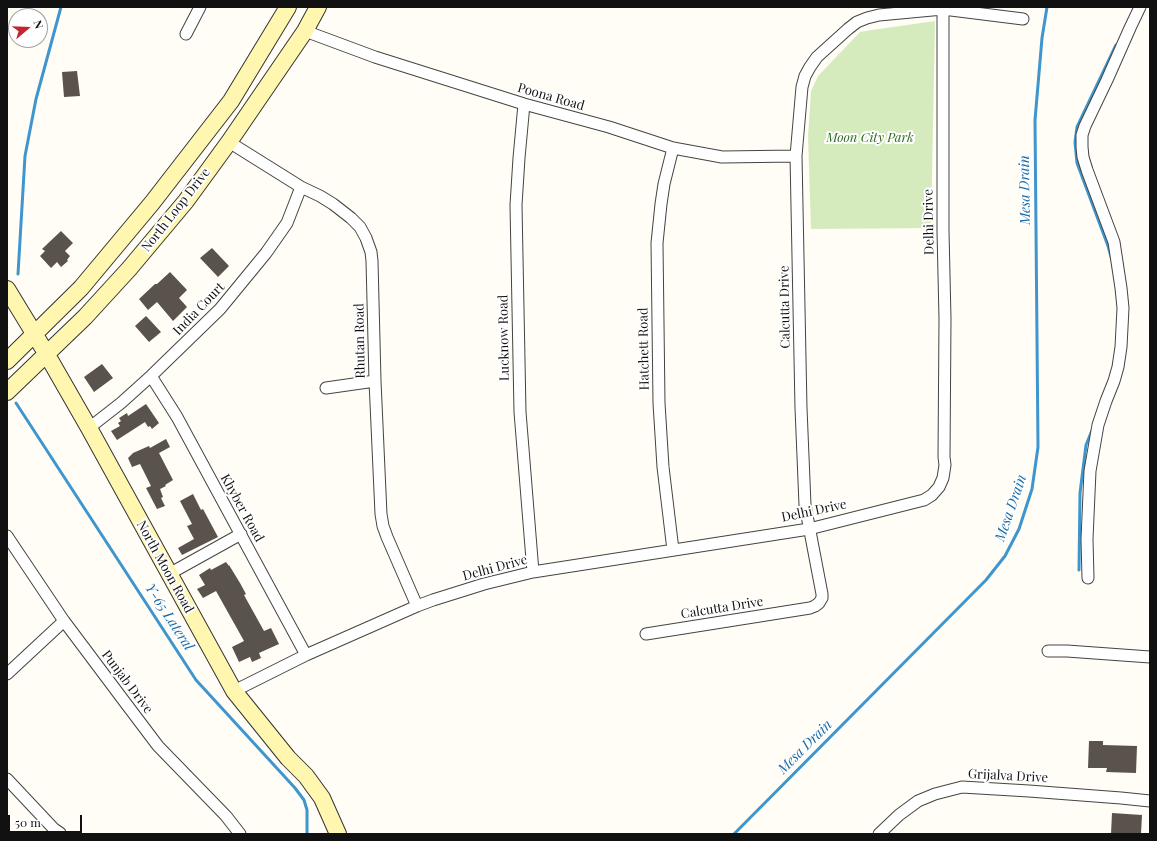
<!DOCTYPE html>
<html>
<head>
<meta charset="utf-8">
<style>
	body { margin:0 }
	#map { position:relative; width:1157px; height:841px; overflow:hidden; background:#fffdf5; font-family:"Playfair Display",serif }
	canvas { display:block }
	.frame { position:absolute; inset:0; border:8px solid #111; pointer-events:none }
	.north { position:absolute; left:8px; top:8px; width:40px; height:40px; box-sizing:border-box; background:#fff; border:1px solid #a0a0a0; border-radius:50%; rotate:71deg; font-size:11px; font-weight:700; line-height:16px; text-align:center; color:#111 }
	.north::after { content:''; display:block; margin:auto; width:14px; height:18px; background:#c4262e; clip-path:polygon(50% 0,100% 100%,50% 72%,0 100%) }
	.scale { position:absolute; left:8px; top:815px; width:74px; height:18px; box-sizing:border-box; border:2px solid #111; border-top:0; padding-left:5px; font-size:12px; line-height:14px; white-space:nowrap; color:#111; -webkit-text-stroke:3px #fff; paint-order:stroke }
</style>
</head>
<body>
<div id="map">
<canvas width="1157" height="841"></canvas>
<div class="frame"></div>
<div class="north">N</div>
<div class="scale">50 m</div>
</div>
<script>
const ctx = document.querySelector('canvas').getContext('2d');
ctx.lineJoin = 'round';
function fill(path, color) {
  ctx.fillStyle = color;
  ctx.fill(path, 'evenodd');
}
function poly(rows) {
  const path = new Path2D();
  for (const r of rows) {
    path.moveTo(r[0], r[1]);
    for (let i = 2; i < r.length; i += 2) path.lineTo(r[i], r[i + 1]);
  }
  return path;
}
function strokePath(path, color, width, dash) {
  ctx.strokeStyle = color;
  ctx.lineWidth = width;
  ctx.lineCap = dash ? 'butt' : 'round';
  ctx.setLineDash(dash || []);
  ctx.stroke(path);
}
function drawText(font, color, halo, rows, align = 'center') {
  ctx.font = font + ' "Playfair Display",serif';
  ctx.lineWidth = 4;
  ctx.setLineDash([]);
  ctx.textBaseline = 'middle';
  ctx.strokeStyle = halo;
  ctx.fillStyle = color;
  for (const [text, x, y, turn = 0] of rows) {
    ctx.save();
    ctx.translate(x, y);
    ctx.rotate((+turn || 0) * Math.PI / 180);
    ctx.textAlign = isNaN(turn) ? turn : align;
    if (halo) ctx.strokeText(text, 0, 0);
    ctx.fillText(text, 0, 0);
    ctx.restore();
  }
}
const green = poly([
	[935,21,931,228,811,229,808,137,811,91,818,76,860,32,872,30]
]);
const stream = poly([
	[1112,260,1108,246,1077,163,1075,142,1077,127,1116,45],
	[18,274,25,156,36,99,61,7],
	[16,403,196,680,295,788,304,800,307,810,307,834],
	[1079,570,1080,493,1086,445,1093,428],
	[734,834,986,580,1005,556,1019,529,1032,489,1038,447,1035,120,1042,38,1047,7]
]);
const building = poly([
	[77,71,80,96,64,97,62,72],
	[61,231,73,243,65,251,70,256,67,260,68,261,61,267,57,262,51,268,40,256,45,251,42,249],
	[212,248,229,266,218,277,200,258],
	[170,272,187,290,179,298,187,307,173,321,157,302,148,310,139,299,155,284,157,284],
	[146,316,161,332,149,342,135,326],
	[102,364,113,378,94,392,84,377],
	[146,404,159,423,152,429,150,426,148,427,145,422,117,440,111,431,120,426,118,423,121,421,119,418,127,413,128,416],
	[166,439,170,447,159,453,173,480,165,485,166,486,160,489,163,497,161,498,165,506,157,509,146,488,151,486,140,464,132,467,128,458,133,453,149,446,150,448],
	[193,494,201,510,203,509,218,537,182,555,178,548,194,539,187,526,192,524,180,501],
	[226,562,229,566,229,565,240,583,246,594,244,595,264,631,271,628,279,644,259,653,261,658,252,662,250,657,239,662,232,647,244,641,216,591,203,598,197,589,205,585,199,575,210,568,211,570],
	[1089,741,1103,741,1103,745,1137,746,1136,773,1106,772,1107,768,1088,768],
	[1112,813,1142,815,1141,834,1111,834]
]);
const street = poly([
	[305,31,375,57,524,104,609,127,673,148,722,157,796,156],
	[186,34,200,7],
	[524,104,519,158,516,205,520,412,533,572],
	[229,142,301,187,320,196,333,204,351,218,360,227,366,238,371,252,372,261,375,381,381,514,383,526,387,537,417,606],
	[151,376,177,417,306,655],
	[326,388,375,381],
	[89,428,121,403,151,376,220,309,266,253,287,223,301,187],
	[7,536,64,621,124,701,158,746,226,816,240,834],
	[673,550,663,467,659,403,657,243,661,204,664,184,673,148],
	[169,574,241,534],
	[1088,578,1087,539,1090,471,1098,425,1106,401,1114,381,1118,367,1121,347,1123,308,1121,288,1114,242,1087,170,1083,157,1082,147,1082,135,1085,126,1107,80,1130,28,1140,7],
	[646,634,810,608,815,606,819,603,822,598,822,594,805,505,801,408,796,156,802,87,805,76,810,67,817,57,848,29,857,22,867,18,879,15,943,9,1023,19],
	[1048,651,1067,651,1150,657],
	[7,674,64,621],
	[234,691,306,655,417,606,433,600,484,584,533,572,809,529,924,500,932,495,939,487,943,478,945,465,944,457,945,319,943,231,943,7],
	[7,779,54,829,60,833],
	[879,834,899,815,918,801,935,794,962,787,1029,791,1121,798,1150,801]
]);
const secondary = poly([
	[7,289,46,353,89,428,234,691,288,758,306,776,322,798,338,834],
	[7,361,81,288,152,203,231,101,288,7],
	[7,392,85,317,129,269,186,201,229,142,305,31,318,7]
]);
const streetNames = [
	["Poona Road",551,97,16],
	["North Loop Drive",176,210,-52],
	["Delhi Drive",929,222,-91],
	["Calcutta Drive",785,307,-91],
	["India Court",199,309,-46],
	["Lucknow Road",504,338,-91],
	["Rhutan Road",360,341,-91],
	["Hatchett Road",644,349,-91],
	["Khyber Road",242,508,61],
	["Delhi Drive",814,511,-12],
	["North Moon Road",165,567,61],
	["Delhi Drive",495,568,-15],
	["Calcutta Drive",722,608,-9],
	["Punjab Drive",127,682,53],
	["Grijalva Drive",1008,776,3]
];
const parkNames = [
	["Moon City Park",870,138]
];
const waterNames = [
	["Mesa Drain",1025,190,-91],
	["Mesa Drain",1011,508,-71],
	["Y-65 Lateral",169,617,57],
	["Mesa Drain",805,747,-45]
];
fill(green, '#d5ebbd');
strokePath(stream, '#3f96cf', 3);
fill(building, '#5a524d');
strokePath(street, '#444', 13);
strokePath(secondary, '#333', 18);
strokePath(street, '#fff', 11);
strokePath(secondary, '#fff6b0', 16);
drawText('13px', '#111', '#fff', streetNames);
drawText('italic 13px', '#2f6b1f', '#fff', parkNames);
drawText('italic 14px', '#1768a6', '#fff', waterNames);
</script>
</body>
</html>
